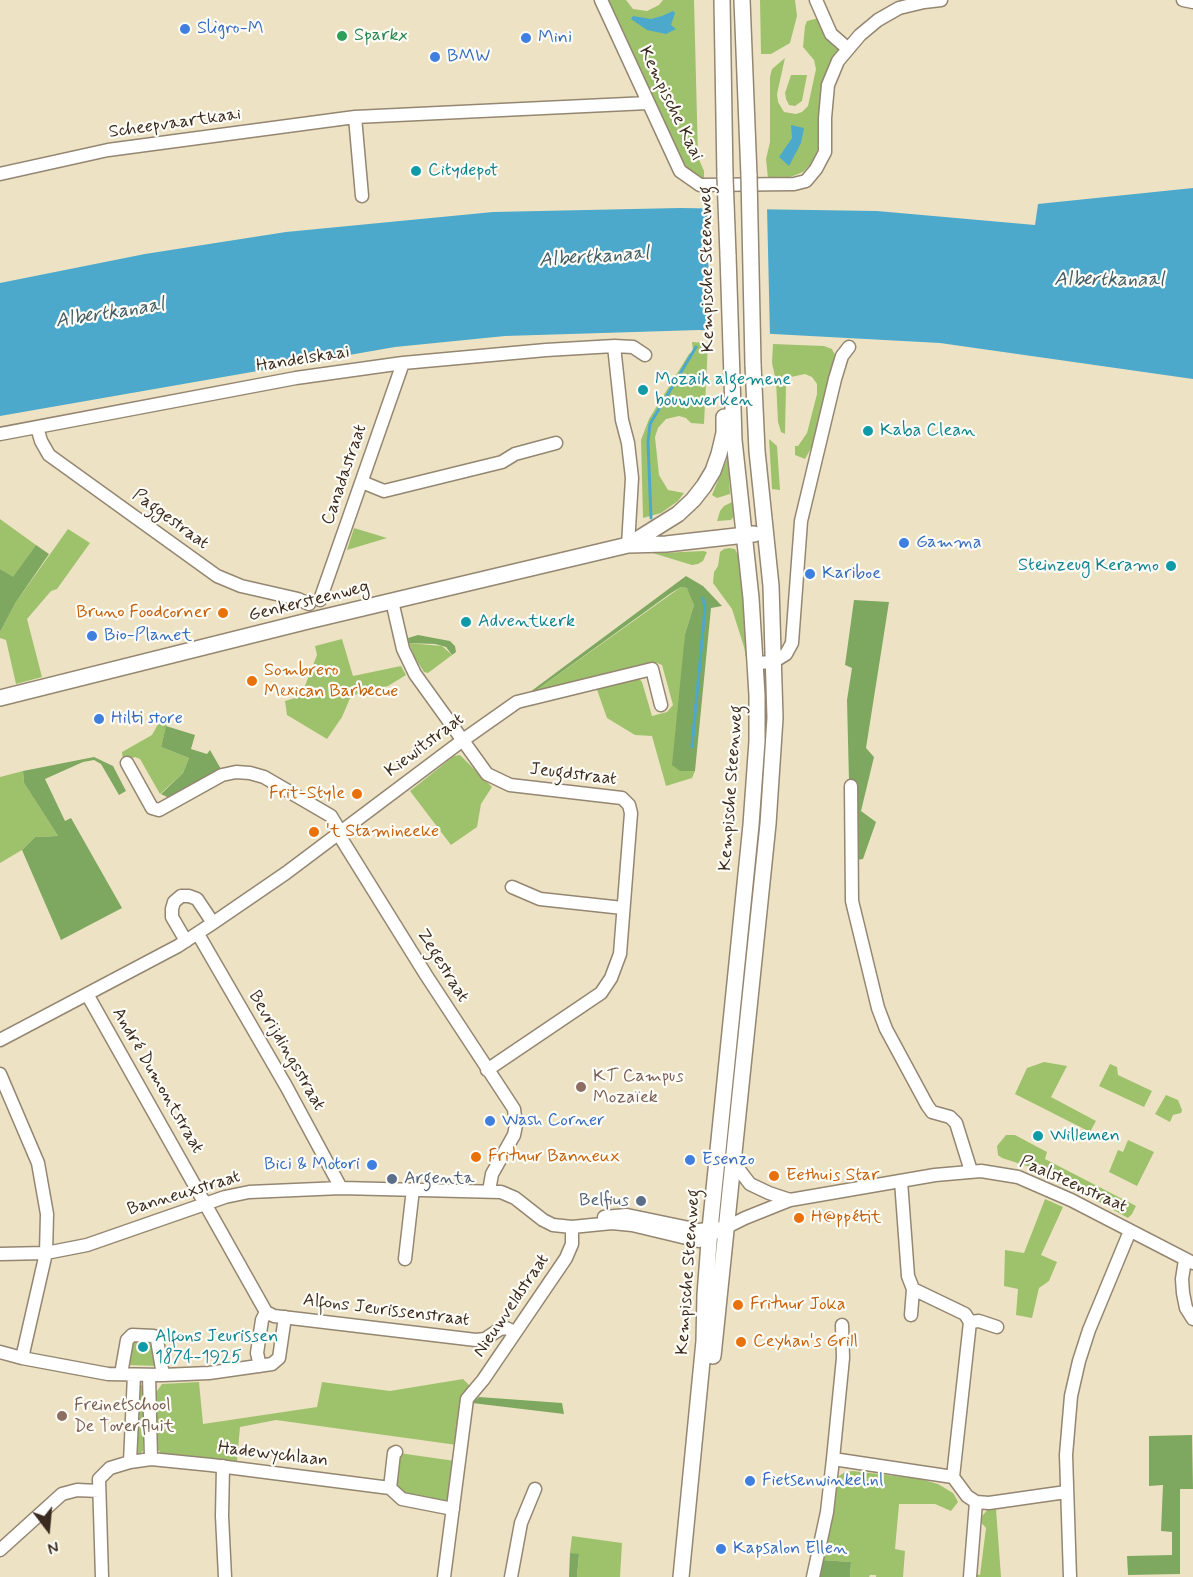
<!DOCTYPE html>
<html>
<head>
<meta charset="utf-8">
<style>
	body { margin:0 }
	#map { position:relative; width:1193px; height:1577px; overflow:hidden; background:#ede3c4; font-family:Mynerve,sans-serif }
	canvas { display:block }
	.north { position:absolute; left:18px; top:1499px; width:60px; height:60px; -webkit-text-stroke:4px #fdfcf7; paint-order:stroke; rotate:164deg; font-size:16px; font-weight:700; line-height:24px; text-align:center; color:#3b2a1e }
	.north::after { content:''; display:block; margin:auto; width:21px; height:27px; background:#3b2a1e; clip-path:polygon(50% 0,100% 100%,50% 72%,0 100%) }
</style>
</head>
<body>
<div id="map">
<canvas width="1193" height="1577"></canvas>
<div class="north">N</div>
</div>
<script>
const ctx = document.querySelector('canvas').getContext('2d');
ctx.lineJoin = 'round';
function fill(path, color) {
  ctx.fillStyle = color;
  ctx.fill(path, 'evenodd');
}
function poly(rows) {
  const path = new Path2D();
  for (const r of rows) {
    path.moveTo(r[0], r[1]);
    for (let i = 2; i < r.length; i += 2) path.lineTo(r[i], r[i + 1]);
  }
  return path;
}
function strokePath(path, color, width, dash) {
  ctx.strokeStyle = color;
  ctx.lineWidth = width;
  ctx.lineCap = dash ? 'butt' : 'round';
  ctx.setLineDash(dash || []);
  ctx.stroke(path);
}
function drawText(font, color, halo, rows, align = 'center') {
  ctx.font = font + ' Mynerve,sans-serif';
  ctx.lineWidth = 4.5;
  ctx.setLineDash([]);
  ctx.textBaseline = 'middle';
  ctx.strokeStyle = halo;
  ctx.fillStyle = color;
  for (const [text, x, y, turn = 0] of rows) {
    ctx.save();
    ctx.translate(x, y);
    ctx.rotate((+turn || 0) * Math.PI / 180);
    ctx.textAlign = isNaN(turn) ? turn : align;
    if (halo) ctx.strokeText(text, 0, 0);
    ctx.fillText(text, 0, 0);
    ctx.restore();
  }
}
const green = poly([
	[608,0,626,0,633,9,647,11,659,5,663,0,694,0,698,157,704,171,704,180,693,176,677,154],
	[760,0,795,0,797,16,790,43,771,54,761,54],
	[819,18,831,41,840,51,823,83,819,109,818,149,812,163,803,172,788,178,768,178,766,159,770,142,770,77,772,69,785,58,777,94,778,102,784,112,796,114,802,112,808,106,816,69,814,60,803,47,805,26,807,21],
	[791,75,807,75,802,101,795,106,789,105,786,99,785,93],
	[692,342,708,343,704,424,691,423,686,418,679,416,666,419,658,428,655,437,659,475,668,490,684,493,678,501,661,513,643,518,641,440,649,419,689,354,693,351],
	[773,344,824,346,832,349,835,355,814,443,805,459,795,455,795,446,798,446,807,433,817,394,817,384,812,377,805,374,791,377,786,386,785,434,781,432,778,422,776,381,772,363],
	[769,439,777,446,780,490,772,489],
	[728,457,730,494,717,498,712,495],
	[732,502,734,516,731,520,717,521,720,511,724,506],
	[0,519,36,545,13,578,0,569],
	[354,528,387,538,347,550],
	[68,529,90,543,57,589,51,591,27,619,42,677,16,684,6,640,0,638,0,632,16,602],
	[729,548,735,549,740,559,748,669,744,647,732,609,713,583,714,572,718,566,720,552,724,549],
	[646,551,662,553,703,551,707,552,703,561,698,564,692,565],
	[681,587,687,588,690,592,694,605,685,634,680,771,695,771,692,778,666,786,652,736,635,735,607,718,596,687,637,676,642,682,652,716,667,712,673,705,662,665,657,663,534,692],
	[342,639,353,676,401,666,406,675,388,686,351,696,342,717,327,739,287,715,285,701,301,696,317,655,315,646],
	[409,643,442,646,452,655,428,673,424,672,415,658],
	[162,717,168,719,161,747,189,758,183,773,160,794,140,759,135,757,123,761,122,752,152,735],
	[460,755,492,787,481,804,477,827,451,845,410,791,454,756],
	[23,771,24,783,58,836,35,837,22,850,0,863,0,777],
	[1044,1062,1067,1066,1051,1097,1096,1121,1090,1132,1015,1094,1027,1068],
	[1110,1064,1117,1067,1118,1075,1152,1091,1144,1107,1099,1086],
	[1166,1095,1178,1100,1182,1110,1181,1113,1173,1115,1170,1122,1155,1114],
	[1006,1135,1015,1135,1047,1152,1045,1159,1136,1206,1132,1214,1128,1218,1045,1172,1002,1158,998,1155,997,1146],
	[1128,1140,1154,1152,1137,1186,1109,1172,1118,1150,1123,1152],
	[1045,1199,1063,1207,1041,1255,1057,1262,1049,1281,1039,1288,1032,1318,1016,1315,1018,1289,1004,1286,1005,1250,1024,1253],
	[150,1338,159,1366,125,1365,130,1341],
	[463,1379,470,1386,463,1400,457,1445,276,1420,240,1427,237,1461,162,1455,157,1448,157,1391,162,1384,199,1382,203,1424,317,1407,322,1382,390,1391],
	[142,1385,145,1388,143,1451,139,1454,136,1450,139,1386],
	[399,1453,455,1461,449,1503,411,1497,395,1485],
	[853,1471,920,1479,938,1484,953,1493,956,1498,958,1502,951,1511,935,1504,899,1504,895,1549,905,1551,903,1577,876,1577,876,1575,870,1575,869,1577,850,1577,851,1562,822,1560,836,1478,845,1472],
	[996,1509,1001,1577,974,1577,974,1573,980,1575,986,1528,979,1520,987,1510],
	[572,1536,622,1543,620,1577,577,1577,579,1555,570,1553]
]);
const forest = poly([
	[36,545,49,554,16,602,0,632,0,569,13,577],
	[686,576,703,586,722,606,711,608,695,771,680,771,672,765,685,634,694,605,687,588,681,587,671,593,534,692,530,692],
	[854,600,889,602,866,748,874,757,861,811,876,822,863,859,857,860,849,782,847,700,852,668,845,665],
	[418,635,450,641,455,646,456,652,452,655,446,647,435,644,409,643,408,638],
	[166,726,195,735,191,749,207,754,210,750,221,769,173,797,167,797,161,794,183,773,189,758,161,747],
	[94,757,113,766,126,791,119,795,101,764,94,760,83,762,45,779,65,821,71,818,122,908,61,940,22,850,35,837,58,836,24,783,23,771],
	[479,1397,562,1403,564,1414,472,1403],
	[1192,1435,1193,1489,1180,1489,1180,1574,1128,1575,1127,1556,1172,1555,1172,1532,1161,1531,1163,1485,1149,1486,1149,1436],
	[570,1553,579,1554,577,1577,569,1577],
	[822,1560,851,1562,850,1577,819,1577]
]);
const water = poly([
	[673,11,675,13,671,25,676,29,666,34,647,30,631,19,633,16,651,19,662,16],
	[791,125,804,128,801,143,789,166,779,157,792,138],
	[1193,188,1193,379,940,343,699,330,505,336,395,347,0,416,0,283,145,254,286,232,493,212,680,208,877,211,1035,225,1038,204]
]);
const pier = poly([
	[707,206,767,207,770,337,710,334]
]);
const stream = poly([
	[651,518,648,442,650,424,696,347],
	[692,747,705,608,703,598]
]);
const minor = poly([
	[601,0,680,171,700,185,794,184,806,181,816,169,825,152,825,118,828,85,838,61,860,35,878,20,899,8,924,2,941,0],
	[816,0,831,34,847,48],
	[1183,0,1193,2],
	[355,117,362,196],
	[0,174,108,150,355,117,648,103],
	[614,346,622,420,628,443,632,478,628,545],
	[37,427,41,441,49,455,217,576,241,586,298,599,309,604],
	[0,434,296,378,403,363,546,350,614,346,633,347,645,355],
	[362,482,384,491,502,462,515,454,556,443],
	[320,600,403,363],
	[392,601,403,649,415,674,487,774,510,785,622,798,629,805,631,813,620,954,611,978,601,993,487,1070],
	[756,663,773,662,786,654,792,643,801,521,835,379,842,356,849,347],
	[127,763,152,808,159,810,222,775,236,772,250,773,264,777,331,816,337,826,339,835,426,975,514,1109,516,1125,514,1135,492,1174,489,1191],
	[851,786,852,901,878,1008,886,1029,927,1105,932,1112,950,1117,956,1123,971,1171],
	[512,887,540,899,623,908],
	[198,934,286,1086,341,1188],
	[186,941,172,917,172,909,174,902,181,896,189,896,197,899,213,923],
	[87,994,266,1312],
	[0,1040,178,946,213,923,286,873,463,740,517,702,652,669,661,705],
	[0,1074,38,1163,47,1214,46,1253,22,1358],
	[733,1162,750,1184,769,1193,790,1200],
	[901,1181,908,1276,913,1289,965,1314,970,1322,953,1477,967,1496,976,1502,989,1503,1066,1492],
	[604,1217,627,1215,699,1230,717,1228],
	[0,1254,46,1253,87,1245,225,1197,249,1192,341,1188,501,1192,515,1198,543,1220,553,1225,572,1227,612,1223,632,1225,699,1241,745,1218,790,1200,935,1175,981,1171,1018,1177,1071,1200,1193,1263],
	[405,1259,413,1189],
	[1185,1260,1182,1279,1183,1293,1186,1308,1193,1319],
	[266,1312,274,1316,476,1340,485,1339,500,1329,506,1328,515,1332],
	[911,1315,913,1289],
	[970,1322,979,1321,997,1327],
	[0,1352,22,1358,108,1374,163,1375,209,1373,272,1364,279,1358,285,1317],
	[260,1366,257,1353,262,1320,266,1312],
	[121,1374,127,1340,132,1335,154,1336,157,1340,163,1375],
	[149,1375,151,1459],
	[833,1459,953,1477],
	[130,1462,134,1375],
	[223,1466,222,1516,225,1577],
	[390,1488,394,1453,396,1452],
	[0,1550,62,1494,77,1490,99,1491],
	[102,1577,99,1479,110,1468,130,1462,151,1459,211,1465,390,1488,402,1499,453,1509],
	[444,1577,467,1399,483,1380,566,1258,572,1244,572,1227],
	[511,1577,521,1523,535,1489],
	[813,1577,827,1512,833,1459,843,1358,842,1325],
	[970,1577,976,1502],
	[1070,1577,1066,1455,1071,1396,1079,1361,1089,1330,1130,1231]
]);
const major = poly([
	[722,0,725,177],
	[742,0,749,176],
	[630,544,678,514,693,500,704,486,713,471,719,454,724,433,724,417],
	[0,698,308,621,628,545,666,544,754,534],
	[713,1356,768,824,775,718,771,586,757,451,753,364],
	[681,1577,704,1341,705,1295,710,1229,751,825,757,741,757,695,751,598,734,440,728,255]
]);
const majorBridge = poly([
	[749,176,753,364],
	[725,177,728,255]
]);
const markers = [
	[185,29,6,"#3f7fe0"],
	[342,36,6,"#2e9e5b"],
	[526,38,6,"#3f7fe0"],
	[435,57,6,"#3f7fe0"],
	[416,171,6,"#0f9aa8"],
	[643,390,6,"#0f9aa8"],
	[868,431,6,"#0f9aa8"],
	[904,543,6,"#3f7fe0"],
	[1171,566,6,"#0f9aa8"],
	[810,574,6,"#3f7fe0"],
	[223,613,6,"#e8710a"],
	[466,622,6,"#0f9aa8"],
	[92,636,6,"#3f7fe0"],
	[252,681,6,"#e8710a"],
	[99,719,6,"#3f7fe0"],
	[357,794,6,"#e8710a"],
	[314,832,6,"#e8710a"],
	[581,1087,6,"#8d6e63"],
	[490,1121,6,"#3f7fe0"],
	[1038,1136,6,"#0f9aa8"],
	[476,1157,6,"#e8710a"],
	[690,1160,6,"#3f7fe0"],
	[372,1165,6,"#3f7fe0"],
	[774,1176,6,"#e8710a"],
	[392,1179,6,"#5c6f8a"],
	[641,1201,6,"#5c6f8a"],
	[799,1218,6,"#e8710a"],
	[738,1305,6,"#e8710a"],
	[741,1342,6,"#e8710a"],
	[143,1347,6,"#0f9aa8"],
	[62,1416,6,"#8d6e63"],
	[750,1481,6,"#3f7fe0"],
	[721,1549,6,"#3f7fe0"]
];
const shopNames = [
	["Sligro-M",197,29],
	["Mini",538,38],
	["BMW",447,57],
	["Gamma",916,543],
	["Kariboe",822,574],
	["Bio-Planet",104,636],
	["Hilti store",111,719],
	["Wash Corner",502,1121],
	["Esenzo",702,1160],
	["Bici & Motori",360,1165,"right"],
	["Fietsenwinkel.nl",762,1481],
	["Kapsalon Ellen",733,1549]
];
const leisureNames = [
	["Sparkx",354,36]
];
const streetNames = [
	["Kempische Kaai",670,104,64],
	["Scheepvaartkaai",175,124,-8],
	["Kempische Steenweg",708,269,-91],
	["Handelskaai",303,360,-9],
	["Canadastraat",345,475,-71],
	["Paggestraat",170,520,36],
	["Genkersteenweg",309,602,-14],
	["Kiewitstraat",425,746,-37],
	["Jeugdstraat",573,775,7],
	["Kempische Steenweg",732,788,-86],
	["Zegestraat",442,966,58],
	["Bevrijdingsstraat",286,1051,60],
	["André Dumontstraat",157,1081,60],
	["Paalsteenstraat",1073,1185,24],
	["Banneuxstraat",184,1194,-17],
	["Kempische Steenweg",689,1272,-86],
	["Nieuwveldstraat",512,1306,-56],
	["Alfons Jeurissenstraat",386,1311,7],
	["Hadewychlaan",273,1455,7]
];
const cultureNames = [
	["Citydepot",428,171],
	["Mozaik algemene",655,380],
	["bouwwerken",655,401],
	["Kaba Clean",880,431],
	["Steinzeug Keramo",1159,566,"right"],
	["Adventkerk",478,622],
	["Willemen",1050,1136],
	["Alfons Jeurissen",155,1337],
	["1874-1925",155,1358]
];
const foodNames = [
	["Bruno Foodcorner",211,613,"right"],
	["Sombrero",264,671],
	["Mexican Barbecue",264,692],
	["Frit-Style",345,794,"right"],
	["'t Stamineeke",326,832],
	["Frituur Banneux",488,1157],
	["Eethuis Star",786,1176],
	["H@ppétit",811,1218],
	["Frituur Joka",750,1305],
	["Ceyhan's Grill",753,1342]
];
const educationNames = [
	["KT Campus",593,1077],
	["Mozaïek",593,1098],
	["Freinetschool",74,1406],
	["De Toverfluit",74,1427]
];
const serviceNames = [
	["Argenta",404,1179],
	["Belfius",629,1201,"right"]
];
const waterNames = [
	["Albertkanaal",594,258,-4],
	["Albertkanaal",1109,281],
	["Albertkanaal",110,314,-9]
];
fill(green, '#9ec26c');
fill(forest, '#7ea860');
fill(water, '#4ca9cb');
fill(pier, '#ede3c4');
strokePath(stream, '#4ca9cb', 3);
strokePath(minor, '#948671', 15);
strokePath(major, '#948671', 18);
strokePath(minor, '#fff', 12);
strokePath(major, '#fff', 15);
strokePath(majorBridge, '#948671', 18, []);
strokePath(majorBridge, '#fff', 15);
for (const [x, y, r, color] of markers) {
  const dot = new Path2D();
  dot.arc(x, y, r, 0, 2 * Math.PI);
  ctx.fillStyle = color;
  ctx.fill(dot);
  strokePath(dot, '#fdfcf7', 2);
}
drawText('18px', '#366cbe', '#fdfcf7', shopNames, 'left');
drawText('18px', '#27864d', '#fdfcf7', leisureNames, 'left');
drawText('18px', '#3b2a1e', '#fdfcf7', streetNames);
drawText('18px', '#0d838f', '#fdfcf7', cultureNames, 'left');
drawText('18px', '#c56008', '#fdfcf7', foodNames, 'left');
drawText('18px', '#785e54', '#fdfcf7', educationNames, 'left');
drawText('18px', '#4e5e75', '#fdfcf7', serviceNames, 'left');
drawText('italic 20px', '#425d63', '#fdfcf7', waterNames);
</script>
</body>
</html>
